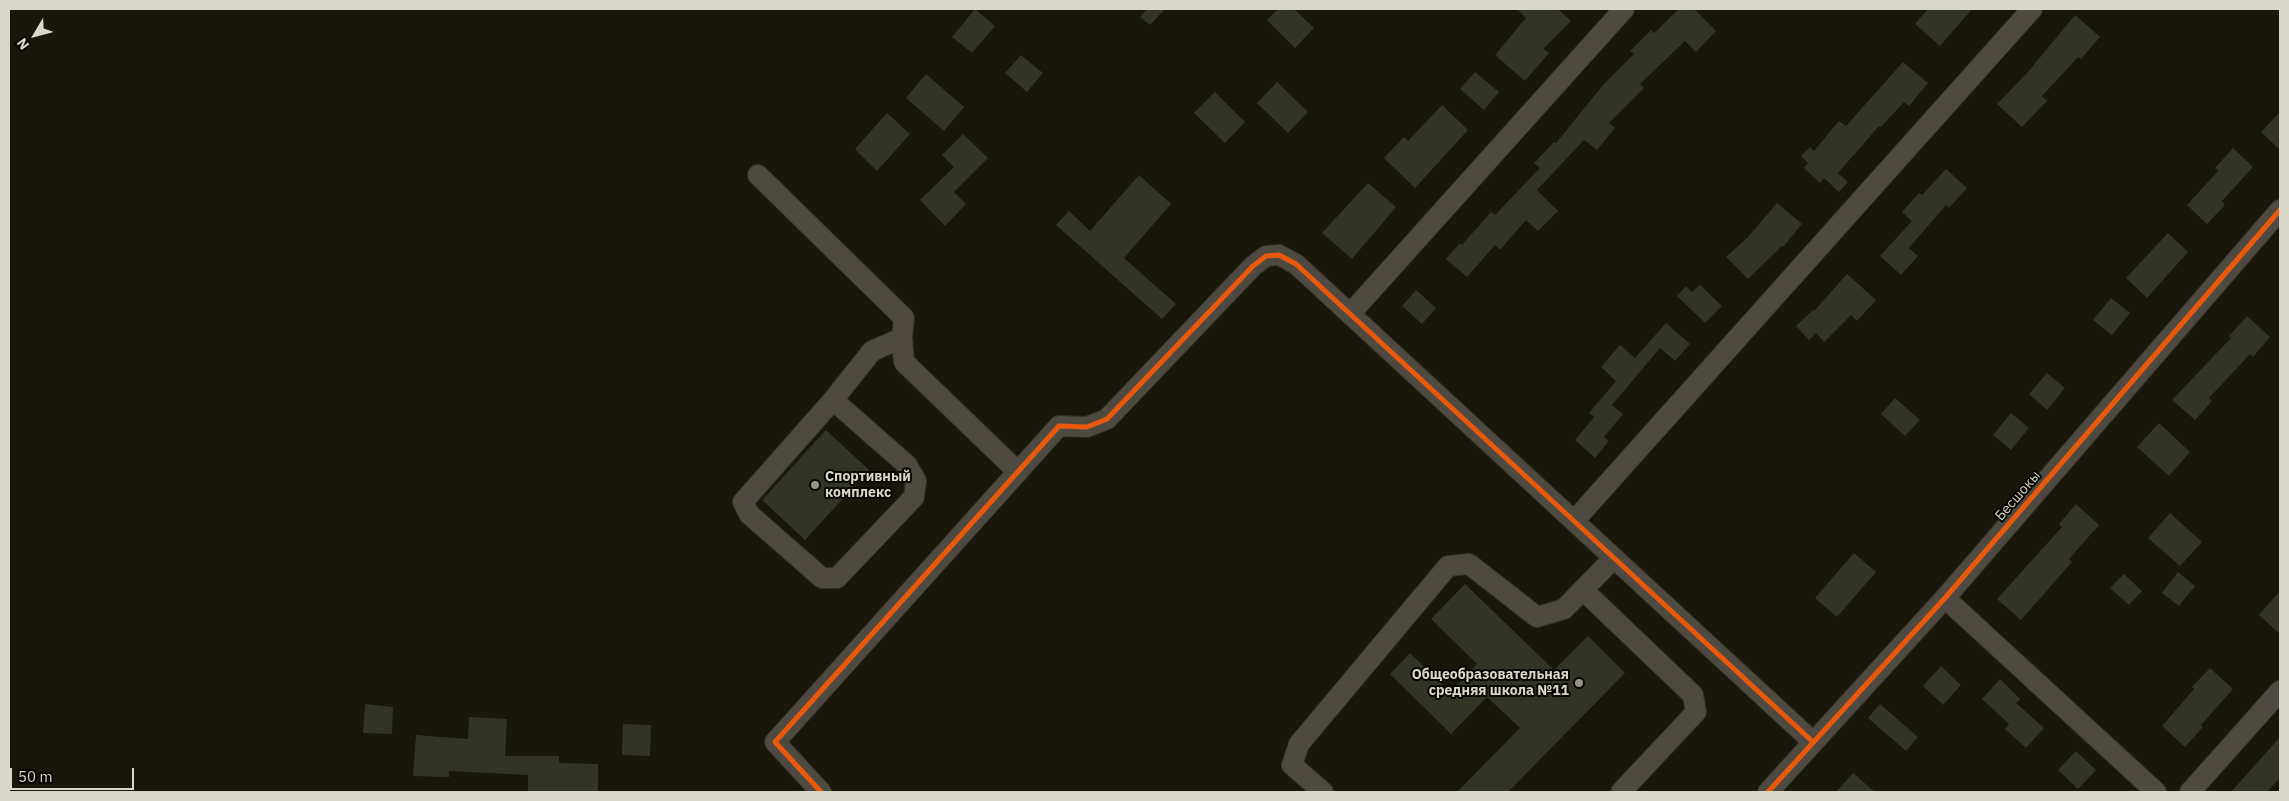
<!DOCTYPE html>
<html>
<head>
<meta charset="utf-8">
<style>
	body { margin:0 }
	#map { position:relative; width:2289px; height:801px; overflow:hidden; background:#18170a; font-family:"IBM Plex Sans",sans-serif }
	canvas { display:block }
	.frame { position:absolute; inset:0; border:10px solid #d8d7c8; pointer-events:none }
	.north { position:absolute; left:10px; top:10px; width:50px; height:50px; -webkit-text-stroke:4px #070601; paint-order:stroke; rotate:233deg; font-size:14px; font-weight:700; line-height:20px; text-align:center; color:#d8d7c8 }
	.north::after { content:''; display:block; margin:auto; width:18px; height:22px; background:#d8d7c8; clip-path:polygon(50% 0,100% 100%,50% 72%,0 100%) }
	.scale { position:absolute; left:10px; top:768px; width:124px; height:22px; box-sizing:border-box; border:2px solid #d8d7c8; border-top:0; padding-left:6px; font-size:15px; line-height:18px; white-space:nowrap; color:#d8d7c8; -webkit-text-stroke:4px #070601; paint-order:stroke }
</style>
</head>
<body>
<div id="map">
<canvas width="2289" height="801"></canvas>
<div class="frame"></div>
<div class="north">N</div>
<div class="scale">50 m</div>
</div>
<script>
const ctx = document.querySelector('canvas').getContext('2d');
ctx.lineJoin = 'round';
function fill(path, color) {
  ctx.fillStyle = color;
  ctx.fill(path, 'evenodd');
}
function poly(rows) {
  const path = new Path2D();
  for (const r of rows) {
    path.moveTo(r[0], r[1]);
    for (let i = 2; i < r.length; i += 2) path.lineTo(r[i], r[i + 1]);
  }
  return path;
}
function strokePath(path, color, width, dash) {
  ctx.strokeStyle = color;
  ctx.lineWidth = width;
  ctx.lineCap = dash ? 'butt' : 'round';
  ctx.setLineDash(dash || []);
  ctx.stroke(path);
}
function drawText(font, color, halo, rows, align = 'center') {
  ctx.font = font + ' "IBM Plex Sans",sans-serif';
  ctx.lineWidth = 4;
  ctx.setLineDash([]);
  ctx.textBaseline = 'middle';
  ctx.strokeStyle = halo;
  ctx.fillStyle = color;
  for (const [text, x, y, turn = 0] of rows) {
    ctx.save();
    ctx.translate(x, y);
    ctx.rotate((+turn || 0) * Math.PI / 180);
    ctx.textAlign = isNaN(turn) ? turn : align;
    if (halo) ctx.strokeText(text, 0, 0);
    ctx.fillText(text, 0, 0);
    ctx.restore();
  }
}
const building = poly([
	[975,9,995,26,972,53,952,37],
	[1147,9,1165,9,1150,25,1140,17],
	[1278,9,1294,9,1314,28,1295,48,1267,20],
	[1517,9,1558,9,1571,21,1543,49,1549,53,1525,81,1495,55,1526,18],
	[1679,9,1694,9,1716,31,1696,52,1685,41,1640,84,1644,88,1609,123,1615,128,1597,150,1584,140,1537,190,1558,211,1538,231,1526,220,1500,250,1495,245,1467,277,1446,259,1460,243,1462,245,1491,212,1495,215,1540,168,1534,163,1554,142,1556,143,1603,85,1634,54,1630,51,1651,30,1654,33],
	[1928,9,1972,9,1940,46,1915,24],
	[2075,15,2100,37,2081,59,2078,57,2042,96,2047,101,2022,127,1997,104,2028,72],
	[1021,55,1043,73,1027,92,1005,73],
	[1903,62,1928,83,1909,106,1904,102,1881,127,1879,126,1838,173,1848,182,1839,192,1824,178,1820,183,1804,168,1808,163,1801,156,1810,147,1814,151,1839,121,1846,126],
	[1475,72,1499,92,1484,110,1460,89],
	[926,74,964,107,944,131,906,98],
	[1277,82,1308,112,1288,133,1257,103],
	[1215,92,1245,122,1225,143,1194,113],
	[1442,105,1468,130,1415,188,1384,158,1404,137,1408,141],
	[2280,112,2280,150,2261,132],
	[887,113,910,134,877,171,855,149],
	[963,134,988,158,954,192,966,204,945,226,920,200,954,167,942,155],
	[2233,148,2253,167,2222,201,2225,205,2207,224,2187,205,2218,171,2215,168],
	[1946,169,1967,188,1949,208,1946,205,1909,248,1918,256,1901,275,1880,256,1912,221,1902,212,1919,193,1922,195],
	[1139,175,1171,204,1124,258,1176,304,1162,319,1056,225,1069,211,1090,231],
	[1368,183,1396,207,1352,259,1322,233],
	[1777,203,1802,224,1783,247,1782,246,1748,279,1726,257,1748,237],
	[2168,233,2188,252,2147,298,2126,278],
	[1847,274,1876,300,1857,321,1851,315,1824,342,1816,333,1809,340,1796,326,1813,310,1814,311],
	[1700,285,1722,306,1705,323,1677,296,1686,286,1692,292],
	[1416,290,1436,308,1422,324,1402,306],
	[2111,298,2130,313,2112,335,2093,320],
	[2247,316,2270,337,2253,357,2250,354,2209,398,2212,401,2195,420,2172,400,2231,338,2229,336],
	[1666,323,1690,344,1675,361,1660,348,1612,405,1623,414,1604,437,1609,441,1595,458,1575,440,1594,417,1589,413,1616,381,1601,367,1620,345,1635,358],
	[2047,373,2065,388,2047,410,2029,394],
	[1895,398,1920,420,1905,436,1881,414],
	[2011,413,2029,428,2011,450,1993,435],
	[2159,423,2190,452,2169,476,2137,447],
	[826,430,869,470,805,540,762,500],
	[2076,504,2099,525,2069,559,2072,562,2021,620,1997,599,2062,527,2059,524],
	[2170,513,2202,542,2180,566,2148,538],
	[1854,553,1876,572,1837,617,1815,598],
	[2178,572,2195,586,2179,606,2162,593],
	[2124,574,2142,591,2129,605,2110,588],
	[1465,584,1554,670,1588,636,1625,673,1508,792,1457,792,1520,728,1487,697,1451,734,1390,674,1410,653,1450,692,1477,664,1431,619],
	[2280,591,2280,634,2259,615],
	[1941,666,1961,685,1943,705,1923,686],
	[2210,668,2233,689,2201,725,2203,727,2185,747,2162,726,2194,689,2192,687],
	[2000,679,2020,699,2016,703,2044,728,2026,748,2005,729,2009,724,1982,699],
	[365,704,393,707,392,734,363,733],
	[1880,704,1918,737,1906,751,1868,718],
	[469,717,507,719,505,756,559,756,559,763,598,764,598,792,528,792,528,775,449,771,449,777,413,776,416,735,468,739],
	[623,724,651,725,650,756,622,755],
	[2280,737,2280,778,2267,792,2231,792],
	[2076,751,2096,770,2078,789,2058,770],
	[1853,773,1875,792,1836,792]
]);
const minor = poly([
	[758,175,904,318,902,338,904,362,1018,472],
	[1350,314,1624,9],
	[833,400,907,465,916,481,914,497,837,578,822,578,749,514,743,502,833,400,872,351,902,338],
	[1574,521,2032,9],
	[1583,590,1693,695,1696,712,1621,792],
	[1945,598,2156,792],
	[821,792,775,742,1059,426,1087,427,1107,419,1253,266,1266,256,1279,255,1296,264,1813,742],
	[1323,792,1292,765,1299,744,1448,566,1469,564,1537,617,1564,609,1614,558],
	[1768,792,1945,598,2280,210],
	[2190,792,2280,691]
]);
const cycleway = poly([
	[821,792,775,742,1059,426,1087,427,1107,419,1253,266,1266,256,1279,255,1296,264,1813,742],
	[1768,792,1945,598,2280,210]
]);
const markers = [
	[815,485,5,"#959486"],
	[1579,683,5,"#959486"]
];
const poiNames = [
	["Спортивный",825,477],
	["комплекс",825,493],
	["Общеобразовательная",1569,675,"right"],
	["средняя школа №11",1569,691,"right"]
];
const streetNames = [
	["Бесшокы",2018,496,-49]
];
fill(building, '#333524');
strokePath(minor, '#323125', 22);
strokePath(minor, '#4e4a41', 20);
strokePath(cycleway, '#e8590c', 5);
for (const [x, y, r, color] of markers) {
  const dot = new Path2D();
  dot.arc(x, y, r, 0, 2 * Math.PI);
  ctx.fillStyle = color;
  ctx.fill(dot);
  strokePath(dot, '#070601', 2);
}
drawText('bold 14px', '#d8d7c8', '#070601', poiNames, 'left');
drawText('14px', '#d8d7c8', '#070601', streetNames);
</script>
</body>
</html>
